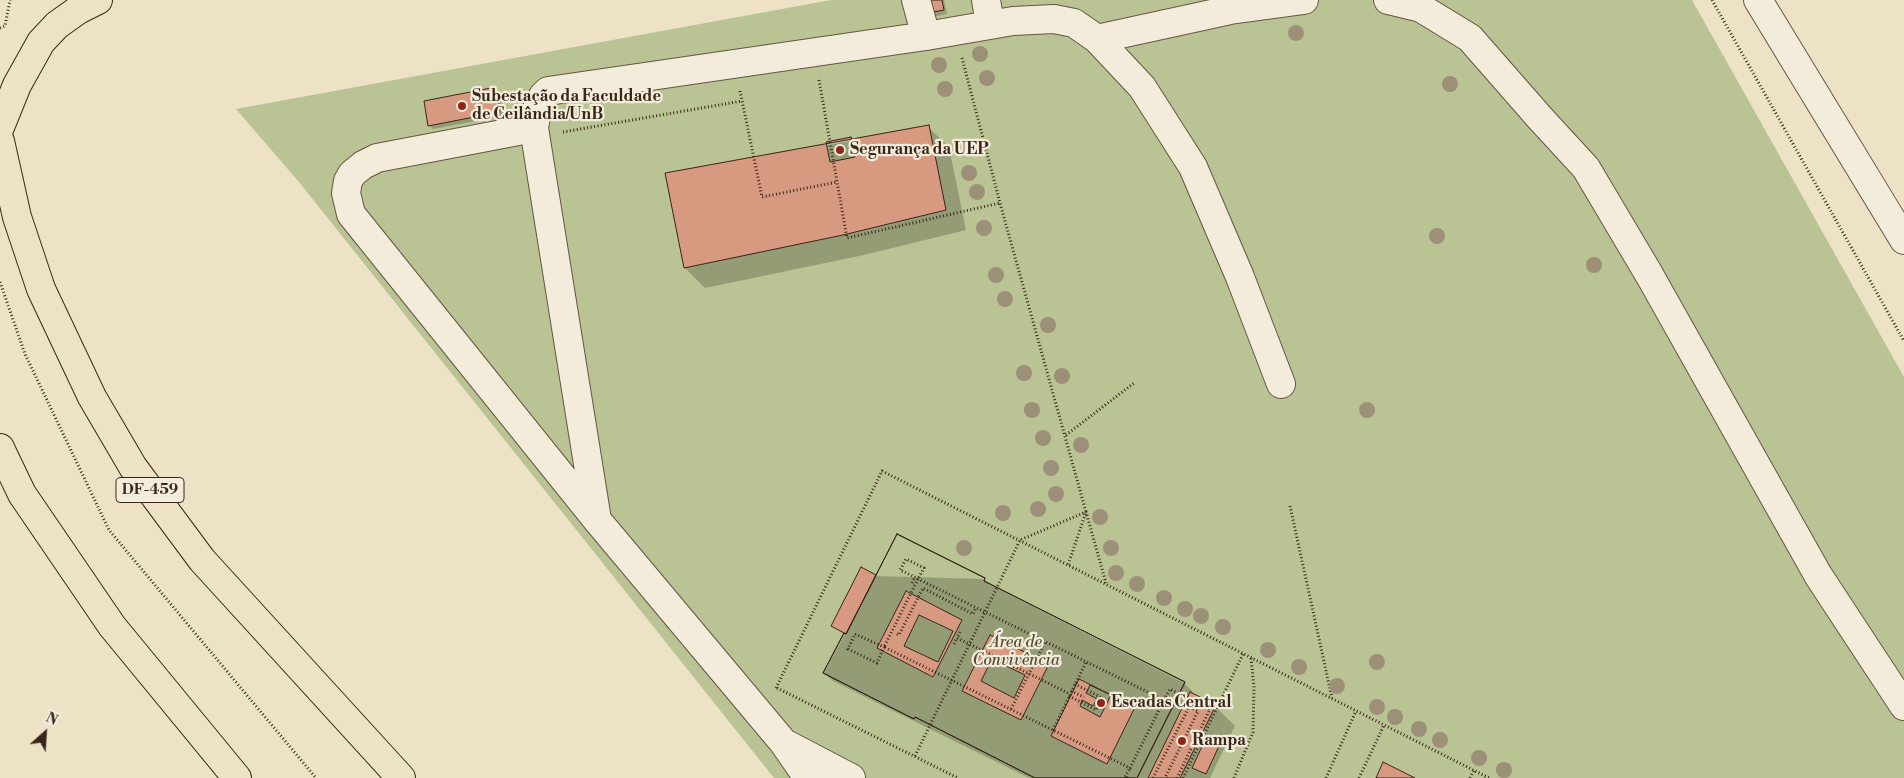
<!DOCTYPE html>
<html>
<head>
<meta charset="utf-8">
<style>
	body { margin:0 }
	#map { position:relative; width:1904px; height:778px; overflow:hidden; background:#ede2c6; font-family:"Libre Bodoni",serif }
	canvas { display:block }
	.north { position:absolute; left:20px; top:708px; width:50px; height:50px; -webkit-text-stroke:4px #f3ecda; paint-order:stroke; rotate:26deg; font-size:14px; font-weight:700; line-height:20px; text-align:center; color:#39261a }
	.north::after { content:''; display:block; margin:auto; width:18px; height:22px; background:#39261a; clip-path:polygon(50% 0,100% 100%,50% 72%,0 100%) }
</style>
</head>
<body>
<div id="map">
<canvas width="1904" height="778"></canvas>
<div class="north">N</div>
</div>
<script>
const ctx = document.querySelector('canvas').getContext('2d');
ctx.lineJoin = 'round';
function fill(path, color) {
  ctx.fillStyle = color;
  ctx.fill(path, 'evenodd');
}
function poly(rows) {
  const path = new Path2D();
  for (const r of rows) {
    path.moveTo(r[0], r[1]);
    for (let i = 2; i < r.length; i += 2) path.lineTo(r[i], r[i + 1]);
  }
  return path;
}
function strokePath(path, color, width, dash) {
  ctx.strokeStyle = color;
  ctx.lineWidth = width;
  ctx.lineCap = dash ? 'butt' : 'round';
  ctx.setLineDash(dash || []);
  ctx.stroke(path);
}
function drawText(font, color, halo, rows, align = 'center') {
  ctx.font = font + ' "Libre Bodoni",serif';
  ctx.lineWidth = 4.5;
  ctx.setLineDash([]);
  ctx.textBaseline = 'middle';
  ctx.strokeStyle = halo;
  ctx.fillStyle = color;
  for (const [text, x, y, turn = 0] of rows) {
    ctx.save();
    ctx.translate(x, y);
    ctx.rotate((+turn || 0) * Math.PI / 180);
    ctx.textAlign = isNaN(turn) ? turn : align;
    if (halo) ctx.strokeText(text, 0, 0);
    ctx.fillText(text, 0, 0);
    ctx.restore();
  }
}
const green = poly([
	[831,0,1692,0,1904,377,1904,778,774,778,299,182,236,109]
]);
const shadow = poly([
	[927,0,944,0,947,14,933,17],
	[495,89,499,93,504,116,433,129,429,125],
	[928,127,949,147,966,230,864,255,705,288,685,268,666,174],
	[875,576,984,579,990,585,1184,683,1193,692,1192,694,1215,706,1235,726,1210,778,1029,778,833,681,824,673,845,634,833,626]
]);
const building = poly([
	[926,0,942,0,944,10,928,13,926,0],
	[496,87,500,112,428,126,424,101,496,87],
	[929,125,946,210,843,235,684,268,665,173,929,125],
	[851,137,855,157,830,162,826,142,851,137],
	[897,534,985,578,984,581,1185,682,1137,778,1035,778,915,717,914,719,823,673,844,633,846,634,897,534],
	[906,591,962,620,933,677,877,648,906,591],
	[990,635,1049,664,1021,720,962,691,990,635],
	[1079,679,1135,707,1107,764,1051,736,1079,679],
	[897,534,985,578,984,581,1185,682,1137,778,1035,778,915,717,914,719,823,673,844,633,846,634,897,534],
	[861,567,876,575,846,634,831,626,861,567],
	[919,615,953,631,938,662,904,646,919,615],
	[992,659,1025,675,1014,698,981,681,992,659],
	[1090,685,1111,695,1100,717,1080,706,1082,700,1093,706,1097,699,1086,693,1090,685],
	[1190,692,1216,705,1180,778,1148,778,1190,692],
	[1205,740,1219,746,1206,774,1192,768,1205,740],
	[1383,762,1415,778,1376,778,1383,762]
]);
const path = poly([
	[1712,0,1904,341],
	[0,28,5,26,10,0],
	[962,58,1000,203,1086,512,1068,565],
	[819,80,847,238,1000,203],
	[740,91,762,197,837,182],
	[563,132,742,101],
	[0,282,25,354,109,530,316,778],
	[1066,435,1134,383],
	[1290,506,1332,698],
	[918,579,884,647,1130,768,1164,700,985,612,918,579,915,577,900,570,906,559,924,568,918,579],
	[912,583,915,577],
	[960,632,957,638,1070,694],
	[855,634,884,647,877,663,848,649,855,634],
	[897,634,899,635,923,588,973,614,976,607],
	[954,644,957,638],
	[776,688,882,471,1489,778],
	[777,688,958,778],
	[1071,691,1084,697],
	[1069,696,1096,710,1102,698,1075,684],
	[1164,700,1170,689,1210,709,1177,778],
	[1011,709,1045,642],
	[1053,730,1086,662],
	[915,756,1020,540,1086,512,1106,583],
	[1128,778,1125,777,1130,768],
	[1153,778,1189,707,1198,711,1165,778],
	[1183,778,1243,654],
	[1234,778,1253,732,1254,687,1251,658],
	[1326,778,1356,711],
	[1359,778,1384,725],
	[1470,778,1474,770]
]);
const minor = poly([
	[916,0,926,36],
	[986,0,990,24],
	[1388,0,1421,8,1470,38,1540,118,1586,168,1650,276,1818,575,1904,706],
	[1758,0,1904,240],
	[1097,39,1230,10,1304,0],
	[534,128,377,158,363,165,352,174,348,181,346,193,351,214,597,520,783,742,808,778],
	[597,520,534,128,538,105,543,96,548,91,926,36,1013,21,1054,19,1074,23,1097,39,1142,87,1193,167,1240,277,1281,384],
	[788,745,851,778]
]);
const major = poly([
	[0,127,17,85,41,42,57,25,78,10,98,0],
	[0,141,17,217,41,289,92,397,133,467,202,560,401,778],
	[0,448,22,494,112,626,237,778]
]);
const trees = [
	[1296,33],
	[980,54],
	[939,65],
	[987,78],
	[1450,84],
	[945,89],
	[969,173],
	[977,192],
	[984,228],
	[1437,236],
	[1594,265],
	[996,275],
	[1005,299],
	[1048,325],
	[1024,373],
	[1062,376],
	[1032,410],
	[1367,410],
	[1043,438],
	[1081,445],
	[1051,468],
	[1056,494],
	[1038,509],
	[1003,513],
	[1100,517],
	[964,548],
	[1111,548],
	[1116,573],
	[1137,584],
	[1164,598],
	[1185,609],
	[1201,616],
	[1223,627],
	[1268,650],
	[1377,662],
	[1299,667],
	[1337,686],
	[1377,707],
	[1395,717],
	[1419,729],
	[1440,740],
	[1479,758],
	[1504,770]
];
const markers = [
	[462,106,5,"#8f2418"],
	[840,150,5,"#8f2418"],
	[1101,703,5,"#8f2418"],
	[1182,741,5,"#8f2418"]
];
const shields = [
	[150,490,68]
];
const shieldNames = [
	["DF-459",150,490]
];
const poiNames = [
	["Subestação da Faculdade",472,97],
	["de Ceilândia/UnB",472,115],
	["Segurança da UEP",850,150],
	["Escadas Central",1111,703],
	["Rampa",1192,741]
];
const parkNames = [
	["Área de",1016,643],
	["Convivência",1016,661]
];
fill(green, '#b9c394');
fill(shadow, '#0003');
fill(building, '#d79a81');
strokePath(building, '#39261a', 1);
strokePath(minor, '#665545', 30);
strokePath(major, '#39261a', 30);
strokePath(path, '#39261a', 3, [1, 2.5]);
strokePath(minor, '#f3ecda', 28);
strokePath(major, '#ede2c6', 28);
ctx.fillStyle = '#9c9078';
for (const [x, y] of trees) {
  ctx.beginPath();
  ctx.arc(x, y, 8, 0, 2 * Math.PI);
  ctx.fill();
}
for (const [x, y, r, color] of markers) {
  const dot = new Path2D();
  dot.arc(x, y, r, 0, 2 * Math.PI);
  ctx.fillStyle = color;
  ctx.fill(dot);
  strokePath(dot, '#f3ecda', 2);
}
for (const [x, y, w] of shields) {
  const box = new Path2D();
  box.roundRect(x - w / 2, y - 12.5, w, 25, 4);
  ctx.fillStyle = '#f3ecda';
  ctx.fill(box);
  strokePath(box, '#39261a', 1);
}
drawText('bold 15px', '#39261a', null, shieldNames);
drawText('bold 16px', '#39261a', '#f3ecda', poiNames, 'left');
drawText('italic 16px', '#594d38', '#f3ecda', parkNames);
</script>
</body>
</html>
